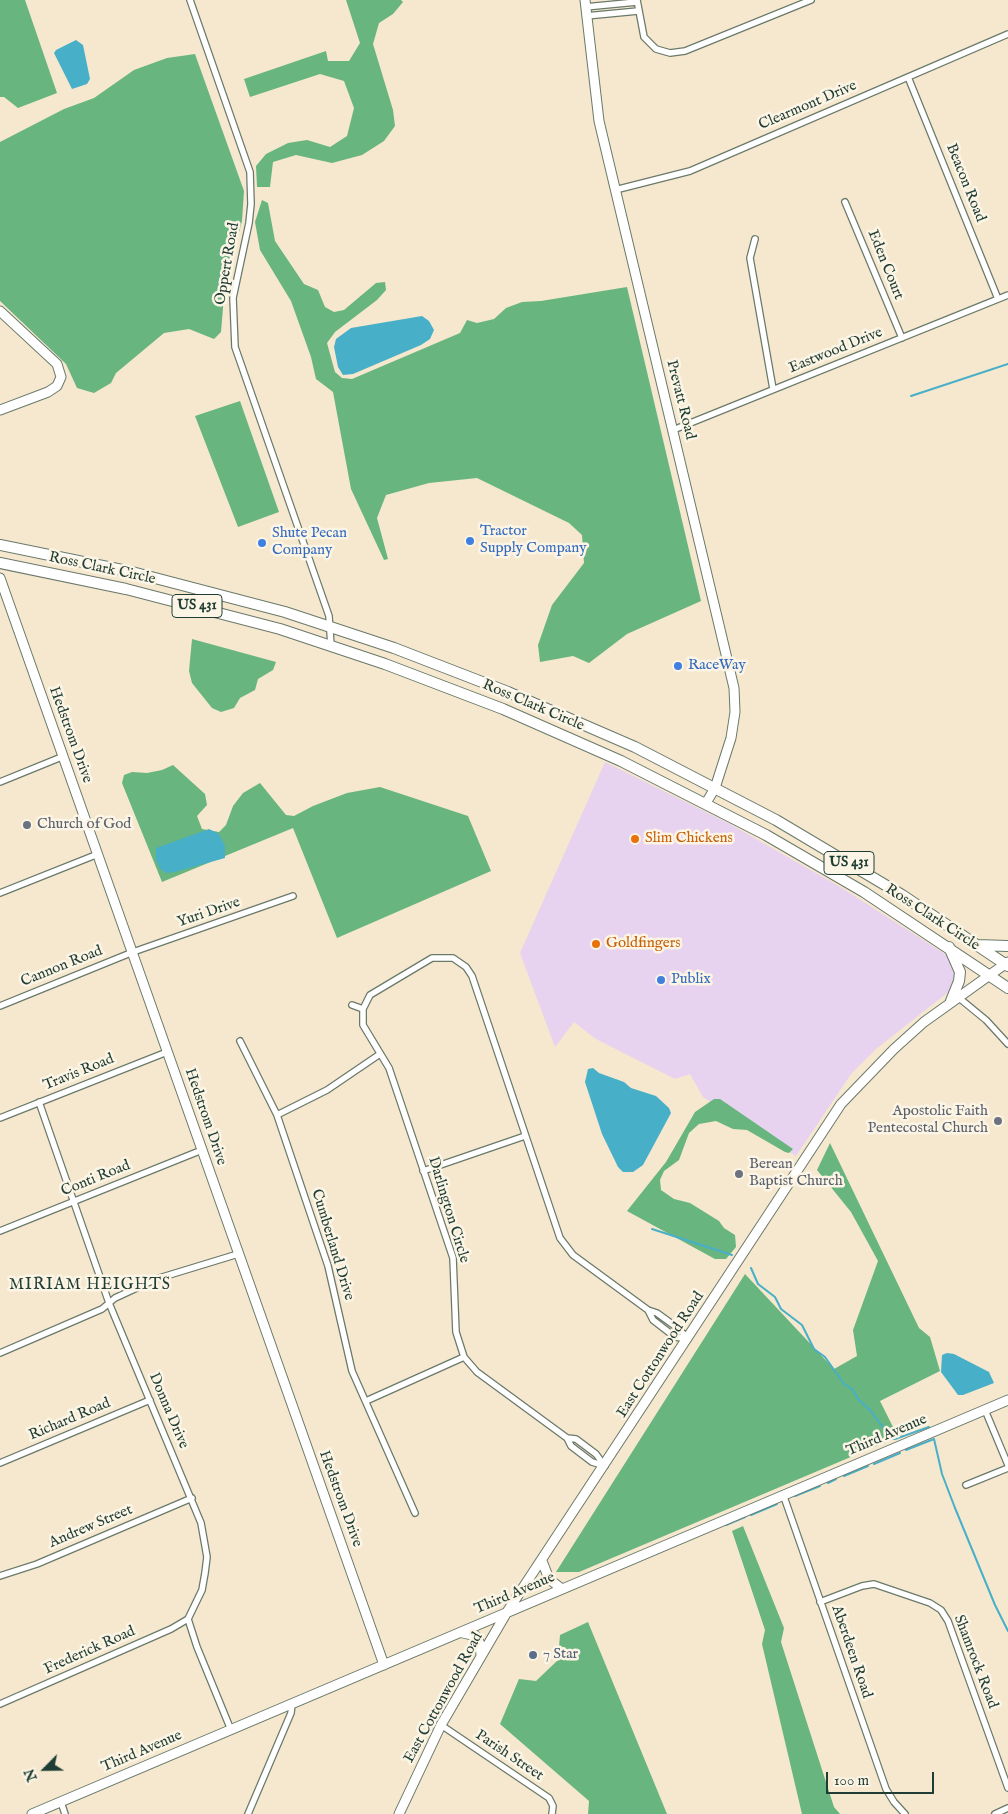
<!DOCTYPE html>
<html>
<head>
<meta charset="utf-8">
<style>
	body { margin:0 }
	#map { position:relative; width:1008px; height:1814px; overflow:hidden; background:#f5e8ce; font-family:"IM FELL English",serif }
	canvas { display:block }
	.north { position:absolute; left:20px; top:1744px; width:50px; height:50px; -webkit-text-stroke:4px #fcf5e5; paint-order:stroke; rotate:247deg; font-size:14px; font-weight:700; line-height:20px; text-align:center; color:#1f3d34 }
	.north::after { content:''; display:block; margin:auto; width:18px; height:22px; background:#1f3d34; clip-path:polygon(50% 0,100% 100%,50% 72%,0 100%) }
	.scale { position:absolute; left:826px; top:1772px; width:108px; height:22px; box-sizing:border-box; border:2px solid #1f3d34; border-top:0; padding-left:6px; font-size:15px; line-height:18px; white-space:nowrap; color:#1f3d34; -webkit-text-stroke:4px #fcf5e5; paint-order:stroke }
</style>
</head>
<body>
<div id="map">
<canvas width="1008" height="1814"></canvas>
<div class="north">N</div>
<div class="scale">100 m</div>
</div>
<script>
const ctx = document.querySelector('canvas').getContext('2d');
ctx.lineJoin = 'round';
function fill(path, color) {
  ctx.fillStyle = color;
  ctx.fill(path, 'evenodd');
}
function poly(rows) {
  const path = new Path2D();
  for (const r of rows) {
    path.moveTo(r[0], r[1]);
    for (let i = 2; i < r.length; i += 2) path.lineTo(r[i], r[i + 1]);
  }
  return path;
}
function strokePath(path, color, width, dash) {
  ctx.strokeStyle = color;
  ctx.lineWidth = width;
  ctx.lineCap = dash ? 'butt' : 'round';
  ctx.setLineDash(dash || []);
  ctx.stroke(path);
}
function drawText(font, color, halo, rows, align = 'center') {
  ctx.font = font + ' "IM FELL English",serif';
  ctx.lineWidth = 5;
  ctx.setLineDash([]);
  ctx.textBaseline = 'middle';
  ctx.strokeStyle = halo;
  ctx.fillStyle = color;
  for (const [text, x, y, turn = 0] of rows) {
    ctx.save();
    ctx.translate(x, y);
    ctx.rotate((+turn || 0) * Math.PI / 180);
    ctx.textAlign = isNaN(turn) ? turn : align;
    if (halo) ctx.strokeText(text, 0, 0);
    ctx.fillText(text, 0, 0);
    ctx.restore();
  }
}
const built = poly([
	[605,762,728,823,842,888,948,956,955,973,955,982,951,990,876,1049,851,1074,796,1156,703,1097,690,1074,675,1079,596,1039,574,1022,555,1047,520,953]
]);
const forest = poly([
	[0,0,25,0,57,93,18,108,4,97,0,97],
	[346,0,401,0,403,2,393,14,379,23,373,44,393,110,395,126,384,141,362,155,332,163,296,155,273,162,270,187,257,187,256,166,266,154,288,143,307,140,330,147,347,136,354,108,344,81,320,74,250,97,244,79,326,51,328,61,349,61,360,43],
	[195,54,244,191,242,221,225,284,221,332,214,339,189,329,164,333,116,373,111,383,94,393,77,388,66,364,0,301,0,142,64,109,94,98,134,70,167,58],
	[262,200,268,203,275,241,304,284,318,290,325,307,334,312,344,310,376,283,385,282,386,290,377,300,335,332,327,343,335,372,342,378,352,379,460,333,467,320,477,323,494,319,506,308,522,302,541,301,627,287,701,601,627,634,589,663,573,656,540,662,538,645,552,605,584,563,582,535,569,523,477,478,429,483,386,495,377,518,388,559,384,560,351,489,333,392,316,379,311,357,291,301,260,250,255,222],
	[240,401,279,512,238,527,195,416],
	[192,639,276,662,273,670,258,679,255,690,240,698,234,708,221,712,212,708,192,683,189,671],
	[173,765,205,794,207,805,197,816,202,829,219,832,226,825,233,806,243,793,260,783,286,815,294,816,313,806,347,793,380,787,468,816,491,871,337,938,293,828,162,882,122,783,124,775,132,772,147,773,162,770],
	[714,1099,720,1099,793,1149,789,1153,785,1152,747,1130,733,1129,716,1121,699,1124,689,1133,679,1160,664,1171,660,1180,661,1190,674,1199,690,1203,719,1221,724,1228,735,1235,736,1247,726,1259,715,1259,627,1211,666,1162,695,1112],
	[830,1143,919,1328,930,1337,940,1371,880,1401,898,1437,579,1572,556,1572,745,1274,834,1369,857,1356,853,1330,878,1261,851,1212,817,1170],
	[743,1526,784,1628,781,1642,834,1807,840,1814,802,1814,762,1644,765,1630,732,1531],
	[588,1622,667,1814,588,1814,589,1801,500,1724,519,1679,536,1681,558,1660,560,1635]
]);
const water = poly([
	[76,40,83,45,90,79,87,84,72,89,54,53,56,50],
	[422,316,429,321,434,330,430,339,421,345,353,374,343,375,338,367,334,347,336,339,351,328],
	[209,829,219,834,225,846,225,858,175,872,167,873,161,870,156,860,156,848],
	[593,1068,599,1073,624,1082,631,1088,656,1096,669,1108,671,1113,643,1165,633,1172,623,1172,618,1167,602,1134,585,1082,588,1069],
	[947,1353,954,1354,989,1372,994,1383,963,1395,958,1395,941,1372,942,1355]
]);
const stream = poly([
	[911,396,1008,364],
	[652,1229,732,1255],
	[751,1268,758,1284,775,1297,781,1309,802,1325,814,1349,825,1357,844,1384,852,1389,859,1400,870,1410,891,1438,895,1439,929,1427],
	[906,1450,934,1439,942,1474,955,1508,995,1605,1008,1631],
	[874,1464,900,1453],
	[844,1476,868,1466],
	[828,1483,836,1479],
	[795,1496,820,1486],
	[751,1515,777,1504],
	[726,1525,745,1517]
]);
const street = poly([
	[190,0,250,172,251,204,249,223,233,298,235,347,329,616,331,646],
	[637,0,644,37,656,49,670,53,685,51,811,0],
	[585,7,637,2],
	[586,16,638,11],
	[908,77,998,299],
	[615,190,690,171,1008,34],
	[845,202,902,338],
	[755,239,750,258,773,389],
	[673,430,1008,295],
	[0,782,64,756],
	[0,893,98,854],
	[958,997,986,1020,1008,1044],
	[352,1005,363,1009],
	[0,1006,133,952,293,896],
	[240,1041,277,1115,328,1266,352,1371,415,1513],
	[39,1102,109,1303,201,1523,207,1557,205,1573,202,1590,188,1619,197,1647,231,1730],
	[277,1115,327,1090,380,1054],
	[0,1118,167,1052],
	[423,1171,525,1136],
	[0,1231,202,1150],
	[648,1310,653,1320,675,1337,688,1339],
	[0,1353,102,1309,115,1298,156,1279,238,1254],
	[366,1401,464,1357],
	[985,1410,1008,1465],
	[567,1438,576,1439,596,1454,604,1465],
	[0,1463,150,1400],
	[605,1466,592,1462,571,1446,567,1438,477,1372,464,1357,456,1332,453,1258,389,1068,363,1025,363,1009,370,995,432,958,453,958,466,967,472,976,560,1238,573,1255,648,1310,657,1313,679,1329,688,1339],
	[966,1485,1008,1468],
	[783,1494,886,1789,894,1802,905,1814],
	[0,1576,37,1564,192,1498],
	[820,1602,862,1586,874,1584,930,1603,941,1610,948,1621,1008,1788],
	[0,1704,171,1629,188,1619],
	[441,1725,549,1798,553,1806,552,1814],
	[61,1802,65,1814],
	[248,1814,291,1713,292,1704],
	[995,1814,1008,1808]
]);
const secondary = poly([
	[585,0,599,121,734,688,735,712,731,738,715,788,706,803],
	[0,311,57,364,61,377,57,386,48,392,0,410],
	[0,578,384,1665],
	[542,1561,549,1579,562,1589],
	[463,1633,476,1636,480,1644,481,1656],
	[32,1814,1008,1400],
	[399,1814,441,1725,507,1612,841,1104,894,1049,924,1022,1008,962]
]);
const highway = poly([
	[0,545,132,572,285,612,394,648,508,692,635,747,776,820,902,895,1008,966],
	[0,563,126,589,280,629,385,664,503,709,621,761,766,835,864,892,1008,988],
	[977,945,1008,946],
	[949,947,960,972,959,981,951,1001]
]);
const markers = [
	[470,541,5,"#3f7fe0"],
	[262,543,5,"#3f7fe0"],
	[678,666,5,"#3f7fe0"],
	[27,825,5,"#6b7280"],
	[635,839,5,"#e8710a"],
	[596,944,5,"#e8710a"],
	[661,980,5,"#3f7fe0"],
	[998,1121,5,"#6b7280"],
	[739,1174,5,"#6b7280"],
	[533,1655,5,"#5c6f8a"]
];
const shields = [
	[197,606,50],
	[849,863,50]
];
const shieldNames = [
	["US 431",197,606],
	["US 431",849,863]
];
const streetNames = [
	["Clearmont Drive",808,106,-23],
	["Beacon Road",965,183,68],
	["Oppert Road",228,264,-80],
	["Eden Court",885,265,68],
	["Eastwood Drive",836,351,-22],
	["Prevatt Road",680,400,76],
	["Ross Clark Circle",102,569,12],
	["Ross Clark Circle",533,706,23],
	["Hedstrom Drive",70,735,70],
	["Yuri Drive",209,913,-19],
	["Ross Clark Circle",932,918,33],
	["Cannon Road",62,967,-22],
	["Travis Road",79,1073,-22],
	["Hedstrom Drive",205,1117,71],
	["Conti Road",96,1179,-22],
	["Darlington Circle",448,1210,73],
	["Cumberland Drive",332,1245,73],
	["East Cottonwood Road",661,1355,-57],
	["Donna Drive",168,1411,67],
	["Richard Road",70,1420,-23],
	["Third Avenue",887,1436,-23],
	["Hedstrom Drive",340,1499,70],
	["Andrew Street",91,1527,-23],
	["Third Avenue",515,1594,-23],
	["Frederick Road",90,1651,-24],
	["Aberdeen Road",851,1652,71],
	["Shamrock Road",975,1662,69],
	["East Cottonwood Road",444,1698,-61],
	["Third Avenue",142,1752,-23],
	["Parish Street",509,1756,34]
];
const shopNames = [
	["Tractor",480,532],
	["Supply Company",480,549],
	["Shute Pecan",272,534],
	["Company",272,551],
	["RaceWay",688,666],
	["Publix",671,980]
];
const worshipNames = [
	["Church of God",37,825],
	["Apostolic Faith",988,1112,"right"],
	["Pentecostal Church",988,1129,"right"],
	["Berean",749,1165],
	["Baptist Church",749,1182]
];
const foodNames = [
	["Slim Chickens",645,839],
	["Goldfingers",606,944]
];
const serviceNames = [
	["7 Star",543,1655]
];
const neighbourhoodNames = [
	["MIRIAM HEIGHTS",90,1286]
];
fill(built, '#e7d2ef');
fill(forest, '#68b57f');
fill(water, '#48afc8');
strokePath(stream, '#48afc8', 2);
strokePath(street, '#6a796a', 8);
strokePath(secondary, '#6a796a', 11);
strokePath(highway, '#6a796a', 12);
strokePath(street, '#fff', 5.5);
strokePath(secondary, '#fff', 9);
strokePath(highway, '#fff', 10);
for (const [x, y, r, color] of markers) {
  const dot = new Path2D();
  dot.arc(x, y, r, 0, 2 * Math.PI);
  ctx.fillStyle = color;
  ctx.fill(dot);
  strokePath(dot, '#fcf5e5', 2);
}
for (const [x, y, w] of shields) {
  const box = new Path2D();
  box.roundRect(x - w / 2, y - 11.5, w, 23, 4);
  ctx.fillStyle = '#fcf5e5';
  ctx.fill(box);
  strokePath(box, '#1f3d34', 1);
}
drawText('bold 14px', '#1f3d34', null, shieldNames);
drawText('15px', '#1f3d34', '#fcf5e5', streetNames);
drawText('15px', '#366cbe', '#fcf5e5', shopNames, 'left');
drawText('15px', '#5b616d', '#fcf5e5', worshipNames, 'left');
drawText('15px', '#c56008', '#fcf5e5', foodNames, 'left');
drawText('15px', '#4e5e75', '#fcf5e5', serviceNames, 'left');
ctx.letterSpacing = '1px';
drawText('16px', '#1f3d34', '#fcf5e5', neighbourhoodNames);
ctx.letterSpacing = '0px';
</script>
</body>
</html>
